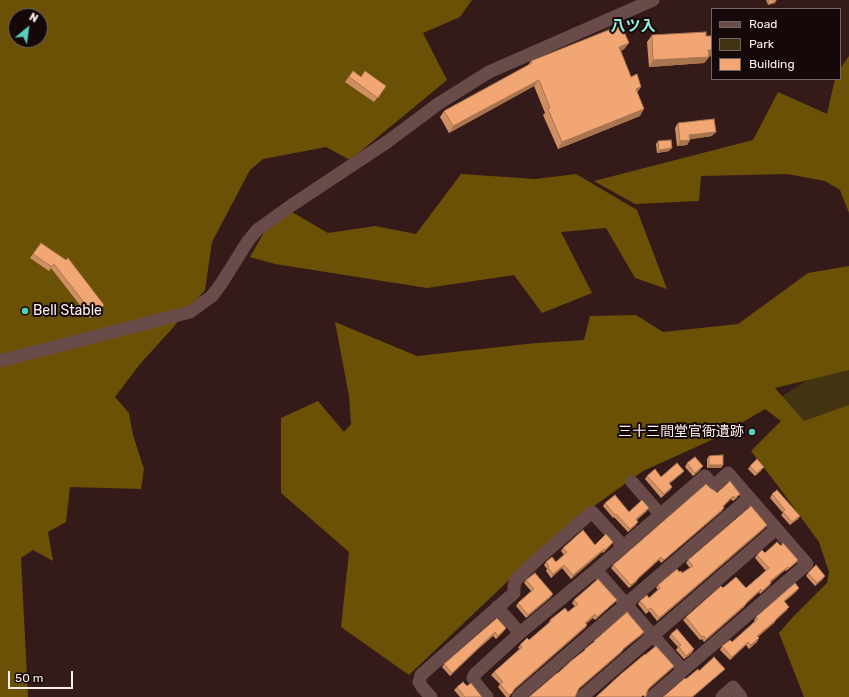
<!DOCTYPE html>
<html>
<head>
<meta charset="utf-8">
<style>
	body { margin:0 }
	#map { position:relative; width:849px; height:697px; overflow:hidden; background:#341a19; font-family:Rubik,sans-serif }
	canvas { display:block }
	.legend { position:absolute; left:711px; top:8px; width:130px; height:72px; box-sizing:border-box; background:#140908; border:1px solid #726564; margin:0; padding:5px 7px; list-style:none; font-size:12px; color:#feefed }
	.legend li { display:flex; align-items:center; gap:8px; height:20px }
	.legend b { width:20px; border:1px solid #726564 }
	.north { position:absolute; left:8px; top:8px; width:40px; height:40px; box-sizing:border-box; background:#140908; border:1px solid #726564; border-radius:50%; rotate:29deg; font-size:11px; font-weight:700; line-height:16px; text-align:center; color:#feefed }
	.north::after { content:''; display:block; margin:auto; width:14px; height:18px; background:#5acebc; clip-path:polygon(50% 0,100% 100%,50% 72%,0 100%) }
	.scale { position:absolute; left:8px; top:671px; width:65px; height:18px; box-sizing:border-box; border:2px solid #feefed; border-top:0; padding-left:5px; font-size:12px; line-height:14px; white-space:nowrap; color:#feefed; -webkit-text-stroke:3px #140908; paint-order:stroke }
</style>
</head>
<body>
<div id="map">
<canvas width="849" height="697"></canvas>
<ul class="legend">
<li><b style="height:5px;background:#694b49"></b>Road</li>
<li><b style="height:11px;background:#423411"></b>Park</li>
<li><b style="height:11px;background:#f2a673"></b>Building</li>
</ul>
<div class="north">N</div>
<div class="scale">50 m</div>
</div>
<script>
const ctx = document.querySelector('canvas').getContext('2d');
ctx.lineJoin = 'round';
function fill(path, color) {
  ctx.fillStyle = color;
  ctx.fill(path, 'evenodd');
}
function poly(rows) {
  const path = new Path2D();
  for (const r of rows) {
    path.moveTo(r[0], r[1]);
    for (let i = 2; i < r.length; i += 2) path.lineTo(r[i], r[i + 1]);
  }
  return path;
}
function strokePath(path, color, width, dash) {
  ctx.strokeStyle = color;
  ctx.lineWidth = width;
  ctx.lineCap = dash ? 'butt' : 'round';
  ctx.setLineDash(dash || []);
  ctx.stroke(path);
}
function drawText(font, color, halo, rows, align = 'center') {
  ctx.font = font + ' Rubik,"Noto Sans JP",sans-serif';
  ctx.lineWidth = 4;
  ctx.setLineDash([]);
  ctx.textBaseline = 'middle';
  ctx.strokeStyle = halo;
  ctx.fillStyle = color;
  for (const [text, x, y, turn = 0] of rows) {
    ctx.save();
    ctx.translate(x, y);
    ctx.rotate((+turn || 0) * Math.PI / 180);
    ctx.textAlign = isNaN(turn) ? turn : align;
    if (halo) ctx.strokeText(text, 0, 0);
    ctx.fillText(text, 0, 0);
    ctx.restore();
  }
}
const green = poly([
	[831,365,849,366,849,412,797,424,776,400]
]);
const forest = poly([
	[0,0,472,0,460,17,423,33,447,80,350,160,326,147,263,159,250,170,212,242,205,290,170,331,140,364,115,397,129,413,133,435,144,469,141,489,70,487,66,522,48,532,53,561,33,550,21,558,28,697,0,697],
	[16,16,40,16,40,40,16,40],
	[849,56,849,213,840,190,825,181,787,174,701,176,699,201,635,204,594,181,753,140,778,92,827,114,835,79,840,79,840,69],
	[461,174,535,179,576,174,637,210,667,289,635,278,606,228,561,232,592,293,542,313,514,275,427,288,275,264,250,257,267,227,290,211,328,233,375,226,416,234],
	[849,266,849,370,775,388,804,421,849,405,849,697,804,697,779,633,792,618,827,583,829,572,819,542,778,486,751,451,781,421,765,409,716,438,643,471,566,526,409,675,341,627,349,552,281,493,281,418,318,401,344,432,351,424,349,396,335,322,417,356,536,343,584,340,590,316,636,315,663,332,738,324,808,273]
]);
const minor = poly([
	[0,361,190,312,212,296,221,284,248,241,257,230,292,205,387,142,438,104,489,72,653,0],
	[632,482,660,514],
	[596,570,683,670],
	[497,607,520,633],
	[431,697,422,687,419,682,421,675,514,593,514,586,516,580,541,556,592,512,623,546],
	[487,697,477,685,473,678,475,674,520,633,596,570,705,476,714,486,728,473,807,564,652,697],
	[518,697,749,498],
	[582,697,776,529],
	[722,697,733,687,741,697]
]);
const wall = poly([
	[766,0,776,0,775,3,768,5],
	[652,35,709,56,709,57,704,63,649,67,647,42],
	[629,43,624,49,621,51,637,92,640,116,558,149,543,115,545,113,534,86,449,133,440,117,444,111,528,65,531,61],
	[353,71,361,77,386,86,374,102,345,82],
	[678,123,712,136,690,139,690,140,687,145,677,146,675,128],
	[658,141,669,151,657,153,656,144],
	[41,243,101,309,90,318,51,268,49,271,30,258],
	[709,456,723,465,721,468,707,468,707,459],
	[687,463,700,470,693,476,685,467],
	[750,466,762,470,755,476,748,469],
	[684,471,681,474,669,484,672,487,670,490,661,498,645,479,647,476,661,477],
	[710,488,717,493,738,497,733,501,731,499,723,507,722,511,661,563,659,560,638,579,636,582,629,588,611,568,613,565],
	[772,494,800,516,798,519,790,525,781,515,783,513,770,498],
	[605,503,629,512,647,511,636,520,636,525,628,532,614,517,613,518,603,506],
	[765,528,657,621,649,611,646,614,638,604,640,601,649,598,658,590,656,588,658,585,679,572,682,573,690,568,686,563,688,560],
	[595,545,611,545,603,553,602,552,571,579,562,568,551,578,546,571,547,569,544,565,546,562,556,562,564,555,561,551,563,548],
	[781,546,798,560,796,563,786,571,785,570,771,582,771,583,769,586,760,594,759,592,746,604,744,607,704,642,702,639,700,640,683,620,686,617,723,588,746,588,766,571,755,558,757,555,765,553],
	[808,573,823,579,815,586,806,576],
	[526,580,551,597,526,618,516,606,518,603,531,591,524,583],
	[797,591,784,602,787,610,776,620,774,623,758,637,757,642,749,649,746,645,730,660,720,650,722,646,732,642,755,621,754,620,756,617],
	[574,600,614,603,595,620,593,618,586,624,587,625,585,628,514,690,509,697,506,697,498,687,500,684,491,675,494,672,520,649,518,648,520,645,529,640,548,624,550,620,568,612,575,607,572,603],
	[497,618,506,628,504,631,496,639,493,636,477,650,475,652,450,676,442,667,444,664],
	[671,634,692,653,684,659,676,650,678,647,669,637],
	[467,686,482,697,460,697,454,690,457,687]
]);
const shadedWall = poly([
	[776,1,775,3,768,5,769,4],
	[629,43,624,49,615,53,619,47],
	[708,50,712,50,712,56,704,57],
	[709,57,704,63,649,67,653,60],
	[539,80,534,86,449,133,453,126],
	[641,87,637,93,636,89],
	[644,109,640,116,558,149,562,142],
	[716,132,712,136,686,140,689,135],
	[690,140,687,145,677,146,680,141],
	[672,148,669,151,657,153,659,150],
	[104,305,101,309,90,318,93,314],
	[709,465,723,465,721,468,707,468],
	[703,466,700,470,693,476,695,473],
	[684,471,681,474,667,486,669,483],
	[672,487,670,490,661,498,664,494],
	[733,496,731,499,720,509],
	[649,508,647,511,634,523,636,519],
	[724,508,722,511,661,563,664,560],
	[800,516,798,519,790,525,792,522],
	[638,522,636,525,628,532,630,529],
	[767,525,765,528,657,621,659,618],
	[613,542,611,545,603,553,605,550],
	[604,549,602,552,571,579,573,575],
	[661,557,659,560,635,581,638,578],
	[798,560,796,563,786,571,789,568],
	[564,565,562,568,551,578,553,574],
	[788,567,785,570,768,585,770,581],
	[825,576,823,579,815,586,817,583],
	[638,579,636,582,629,588,631,585],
	[771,583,769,586,760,594,762,591],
	[799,588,797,591,782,604,784,601],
	[761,589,759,592,744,606,746,603],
	[553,594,551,597,526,618,528,615],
	[617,600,614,603,595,620,597,617],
	[746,604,744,607,704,642,706,639],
	[789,607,787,610,774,622,776,619],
	[595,614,593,618,583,626,585,623],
	[776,620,774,623,755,639,757,636],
	[587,625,585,628,513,691,515,688],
	[506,628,504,631,496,639,498,636],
	[495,632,493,636,477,650,475,652,450,676,452,673,477,649],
	[644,632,642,635,623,650,621,653,577,691,579,688,623,649],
	[759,638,757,642,749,649,751,645],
	[748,642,746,645,730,660,732,657],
	[694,649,692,653,684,659,686,656],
	[674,666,672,669,647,691,649,688],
	[725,669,722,672,693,697,692,697]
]);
const building = poly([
	[768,0,776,0,776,1,769,4,768,0],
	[621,25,629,43,619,47,631,77,637,74,641,87,636,89,644,109,562,142,548,109,550,108,539,80,453,126,444,111,532,63,531,61,621,25],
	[706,32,706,36,712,36,712,50,708,50,709,57,653,60,652,35,706,32],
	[353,71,361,77,365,71,386,86,378,98,349,77,353,71],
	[714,119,716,132,689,135,690,140,680,141,678,123,714,119],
	[671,140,672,148,659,150,658,141,671,140],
	[41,243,66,260,68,258,104,305,93,314,54,264,52,267,33,254,41,243],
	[723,455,723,465,709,465,709,456,723,455],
	[695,457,703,466,695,473,687,463,695,457],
	[757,459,764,467,757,473,750,466,757,459],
	[677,463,684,471,669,483,672,487,664,494,647,476,655,469,661,477,677,463],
	[730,481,740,494,735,498,733,496,723,506,724,508,664,560,661,557,638,578,638,579,631,585,613,565,706,484,710,488,715,491,717,493,730,481],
	[777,490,800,516,792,522,783,512,785,510,772,494,777,490],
	[615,495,629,512,642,500,649,508,636,519,638,522,630,529,616,514,615,515,605,503,615,495],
	[751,506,767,525,659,618,651,608,648,610,640,601,647,595,649,598,660,588,658,585,677,569,679,572,681,571,682,573,693,566,688,560,751,506],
	[583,530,595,545,606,534,613,542,605,550,604,549,573,575,564,565,553,574,548,568,549,566,546,562,552,557,556,562,567,552,563,548,583,530],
	[777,542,781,546,783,543,798,560,789,568,788,567,770,581,771,583,762,591,761,589,746,603,746,604,706,639,704,636,702,637,686,617,721,586,723,588,736,577,746,588,769,568,757,555,762,550,765,553,777,542],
	[816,565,825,576,817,583,808,573,816,565],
	[535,573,553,594,528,615,518,603,534,589,526,580,535,573],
	[598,579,617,600,597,617,595,614,585,623,587,625,515,688,512,693,509,695,500,684,503,682,494,672,522,647,520,645,527,638,529,640,551,621,550,620,565,608,568,612,578,604,574,600,598,579],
	[795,583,799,588,784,601,789,607,776,619,776,620,757,636,759,638,751,645,748,642,732,657,722,646,730,640,732,642,758,619,756,617,795,583],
	[627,612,644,632,623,649,623,650,579,688,575,697,529,697,542,686,557,673,558,673,571,661,585,650,585,649,595,641,594,641,627,612],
	[497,618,506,628,498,636,495,632,477,649,452,673,444,664,497,618],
	[677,629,694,649,686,656,679,647,681,645,671,634,677,629],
	[656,646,674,666,649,688,647,692,646,696,645,697,643,695,641,697,596,697,621,674,645,654,645,655,656,646],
	[714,657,725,669,692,697,663,697,685,678,686,679,698,669,699,671,714,657],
	[463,682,467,686,471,683,482,697,465,697,457,687,463,682]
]);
const markers = [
	[25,311,4,"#5acebc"],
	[752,432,4,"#5acebc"]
];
const poiNames = [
	["Bell Stable",33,311],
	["三十三間堂官衙遺跡",744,432,"right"]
];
const neighbourhoodNames = [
	["八ツ入",633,27]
];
fill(green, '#423411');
fill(forest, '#6b5106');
strokePath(minor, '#694b49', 13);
fill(wall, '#d08f63');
fill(shadedWall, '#a97450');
fill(building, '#f2a673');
strokePath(building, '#a97450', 1);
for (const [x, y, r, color] of markers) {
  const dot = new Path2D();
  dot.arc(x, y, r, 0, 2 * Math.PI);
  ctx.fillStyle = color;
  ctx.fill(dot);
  strokePath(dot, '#140908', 1.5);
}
drawText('14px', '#feefed', '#140908', poiNames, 'left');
drawText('bold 15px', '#8bf2e1', '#140908', neighbourhoodNames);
</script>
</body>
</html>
